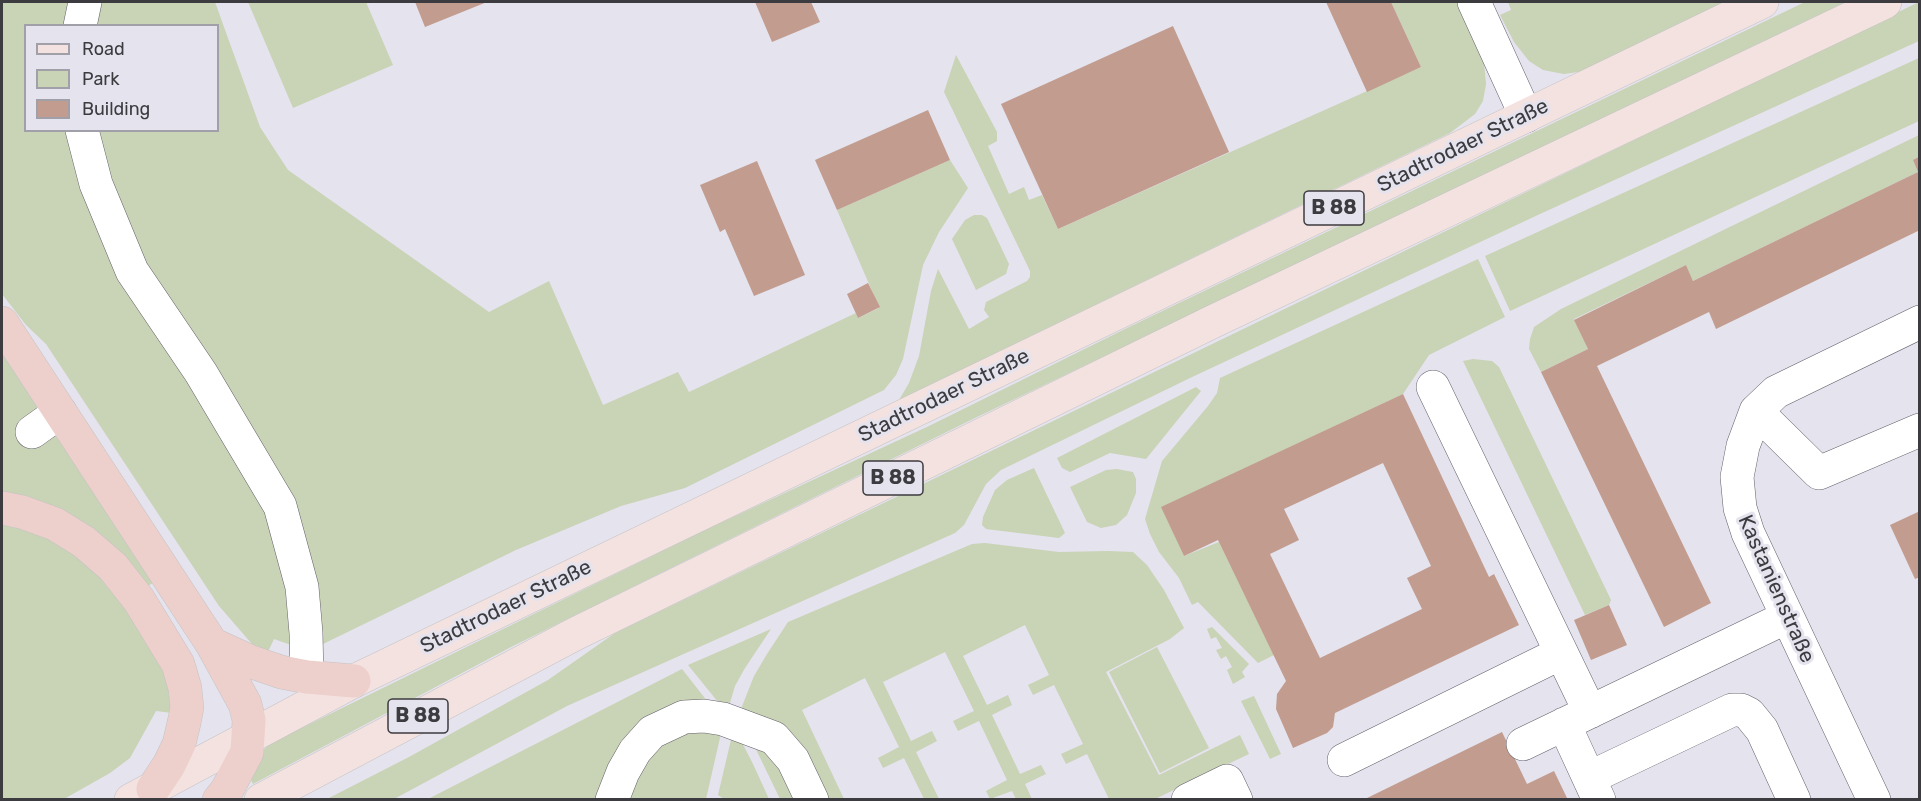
<!DOCTYPE html>
<html>
<head>
<meta charset="utf-8">
<style>
	body { margin:0 }
	#map { position:relative; width:1921px; height:801px; overflow:hidden; background:#e5e3ee; font-family:Rubik,sans-serif }
	canvas { display:block }
	.frame { position:absolute; inset:0; border:3px solid #3c3b3f; pointer-events:none }
	.legend { position:absolute; left:24px; top:24px; width:195px; height:108px; box-sizing:border-box; background:#e5e3ee; border:2px solid #a1a0a8; margin:0; padding:8px 10px; list-style:none; font-size:18px; color:#3c3b3f }
	.legend li { display:flex; align-items:center; gap:12px; height:30px }
	.legend b { width:30px; border:2px solid #a1a0a8 }
</style>
</head>
<body>
<div id="map">
<canvas width="1921" height="801"></canvas>
<div class="frame"></div>
<ul class="legend">
<li><b style="height:8px;background:#f4e2e0"></b>Road</li>
<li><b style="height:16px;background:#c9d3b5"></b>Park</li>
<li><b style="height:16px;background:#c19c8f"></b>Building</li>
</ul>
</div>
<script>
const ctx = document.querySelector('canvas').getContext('2d');
ctx.lineJoin = 'round';
function fill(path, color) {
  ctx.fillStyle = color;
  ctx.fill(path, 'evenodd');
}
function poly(rows) {
  const path = new Path2D();
  for (const r of rows) {
    path.moveTo(r[0], r[1]);
    for (let i = 2; i < r.length; i += 2) path.lineTo(r[i], r[i + 1]);
  }
  return path;
}
function strokePath(path, color, width, dash) {
  ctx.strokeStyle = color;
  ctx.lineWidth = width;
  ctx.lineCap = dash ? 'butt' : 'round';
  ctx.setLineDash(dash || []);
  ctx.stroke(path);
}
function drawText(font, color, halo, rows, align = 'center') {
  ctx.font = font + ' Rubik,sans-serif';
  ctx.lineWidth = 6;
  ctx.setLineDash([]);
  ctx.textBaseline = 'middle';
  ctx.strokeStyle = halo;
  ctx.fillStyle = color;
  for (const [text, x, y, turn = 0] of rows) {
    ctx.save();
    ctx.translate(x, y);
    ctx.rotate((+turn || 0) * Math.PI / 180);
    ctx.textAlign = isNaN(turn) ? turn : align;
    if (halo) ctx.strokeText(text, 0, 0);
    ctx.fillText(text, 0, 0);
    ctx.restore();
  }
}
const green = poly([
	[2,2,215,2,260,127,288,170,489,312,549,281,603,405,678,372,689,392,856,313,858,318,877,309,879,307,837,210,950,160,968,188,939,232,923,265,903,359,896,375,884,390,685,488,621,506,516,550,323,644,291,645,274,639,267,654,252,644,219,606,46,344,26,325,2,294],
	[26,26,218,26,218,130,26,130],
	[248,2,366,2,393,65,293,108],
	[1391,2,1459,2,1484,63,1486,84,1483,101,1475,114,1450,133,899,400,909,383,919,356,931,291,938,269,969,329,989,317,984,310,986,302,1027,281,1030,277,1030,271,944,92,956,55,997,132,997,141,988,146,1009,194,1024,187,1029,200,1042,195,1058,229,1421,67],
	[1508,2,1728,2,1585,71,1564,74,1543,70,1529,61,1514,42,1500,15,1511,10],
	[1805,2,1846,2,975,418,511,647,253,784,251,780,260,755,267,746,283,737,705,530,929,426,1127,328],
	[1919,2,1919,41,1540,214,1190,378,1001,470,986,484,964,525,955,533,567,706,394,799,325,800,409,757,548,680,615,633],
	[1919,58,1919,121,1510,311,1485,256],
	[1919,135,1919,156,1913,160,1918,172,1693,281,1686,265,1574,319,1588,349,1541,372,1529,349,1530,339,1534,327,1561,309],
	[974,215,982,215,987,218,1009,264,1006,274,976,290,952,239,965,220],
	[1478,259,1505,317,1429,355,1403,394,1162,507,1184,556,1219,542,1274,655,1258,663,1198,602,1192,605,1179,578,1159,552,1150,534,1145,519,1162,461,1208,406,1217,393,1220,378],
	[2,346,156,581,145,588,2,497],
	[1473,359,1492,361,1499,367,1611,600,1609,605,1585,615,1463,361],
	[1196,387,1201,391,1146,459,1110,453,1070,472,1062,468,1057,458],
	[1034,468,1065,533,1059,538,986,529,982,525,983,517,995,490,1007,480],
	[1117,469,1133,472,1136,479,1136,493,1127,515,1116,525,1101,528,1087,522,1070,487,1106,470],
	[2,520,26,525,93,565,157,650,171,689,172,713,156,711,130,758,110,773,64,799,2,799],
	[985,543,1059,552,1108,551,1133,552,1147,565,1164,590,1184,628,1170,639,1106,672,1159,775,1240,735,1249,754,1155,799,1109,799,1087,754,1066,764,1061,754,1083,744,1054,685,1033,695,1028,685,1049,675,1025,625,963,656,987,705,1008,695,1012,705,992,715,1020,774,1041,765,1046,774,1025,784,1032,799,1016,799,1012,791,990,799,986,791,1007,780,979,721,958,731,953,721,974,711,945,652,883,682,911,741,932,731,937,741,916,752,939,799,924,799,904,758,883,768,878,758,899,747,865,678,802,710,844,799,822,799,739,714,754,676,767,654,788,622,972,544],
	[1212,627,1249,664,1242,672,1245,677,1233,684,1227,670,1232,667,1226,656,1221,659,1216,650,1222,648,1216,637,1211,639,1207,629],
	[771,629,745,668,735,686,727,713,688,665],
	[1157,647,1209,748,1160,773,1109,672],
	[682,669,715,711,694,706,604,799,426,800],
	[1254,696,1281,754,1270,759,1241,701],
	[734,727,753,764,769,799,724,799,718,795],
	[722,729,706,799,619,800,659,732],
	[750,737,766,741,807,799,780,799]
]);
const building = poly([
	[415,2,487,2,425,27],
	[755,2,811,2,820,22,772,42],
	[1326,2,1391,2,1421,67,1367,92],
	[1173,26,1229,152,1058,229,1001,104],
	[928,110,950,160,837,210,815,160],
	[1920,156,1920,230,1716,329,1709,312,1597,366,1711,603,1664,627,1541,372,1588,349,1574,320,1686,265,1693,281,1918,172,1913,160],
	[757,161,805,275,754,296,725,229,720,232,700,185],
	[868,283,880,307,858,318,847,294],
	[1403,394,1489,577,1494,574,1519,625,1335,713,1333,727,1327,733,1293,748,1276,709,1277,694,1286,681,1218,540,1184,556,1161,507],
	[1383,463,1431,566,1407,578,1422,609,1320,658,1270,554,1299,540,1284,509],
	[1920,511,1920,577,1915,579,1890,525],
	[1609,605,1627,645,1591,660,1574,620],
	[1502,732,1527,784,1554,771,1568,800,1363,800]
]);
const minor = poly([
	[1474,2,1526,116],
	[80,26,85,2],
	[82,130,96,184,132,271,201,373,280,506,302,587,306,633,307,677],
	[1433,387,1590,712],
	[1756,411,1819,473,1920,430],
	[32,432,60,412],
	[1564,724,1599,800],
	[1523,744,1787,617],
	[1344,760,1561,653],
	[1589,778,1732,710,1741,710,1749,714,1762,730,1794,800],
	[612,800,623,772,635,751,652,732,684,717,704,716,723,719,774,738,793,760,812,800],
	[1188,800,1227,781,1236,800],
	[1874,800,1748,533,1740,508,1737,477,1743,446,1756,411,1776,392,1920,322]
]);
const major = poly([
	[131,800,354,681,1762,2],
	[261,800,575,634,1210,323,1885,2]
]);
const highway = poly([
	[2,323,212,644,245,704,249,720,247,752,227,790,219,800],
	[2,508,22,512,55,524,84,542,113,567,139,600,178,664,185,688,187,708,184,723,179,744,169,765,153,789],
	[212,644,249,661,281,672,307,677,354,681]
]);
const shields = [
	[1334,208,60],
	[893,478,60],
	[418,716,60]
];
const shieldNames = [
	["B 88",1334,208],
	["B 88",893,478],
	["B 88",418,716]
];
const streetNames = [
	["Stadtrodaer Straße",1463,146,-26],
	["Stadtrodaer Straße",944,396,-26],
	["Kastanienstraße",1776,589,66],
	["Stadtrodaer Straße",506,607,-26]
];
fill(green, '#c9d3b5');
fill(building, '#c19c8f');
strokePath(minor, '#62606a', 34);
strokePath(major, '#c4c4c5', 34);
strokePath(highway, '#c4c4c5', 34);
strokePath(minor, '#fff', 33);
strokePath(major, '#f4e2e0', 33);
strokePath(highway, '#edcfcc', 33);
for (const [x, y, w] of shields) {
  const box = new Path2D();
  box.roundRect(x - w / 2, y - 17, w, 34, 4.5);
  ctx.fillStyle = '#e5e3ee';
  ctx.fill(box);
  strokePath(box, '#3c3b3f', 1.5);
}
drawText('bold 20px', '#3c3b3f', null, shieldNames);
drawText('21px', '#3c3b3f', '#e5e3ee', streetNames);
</script>
</body>
</html>
